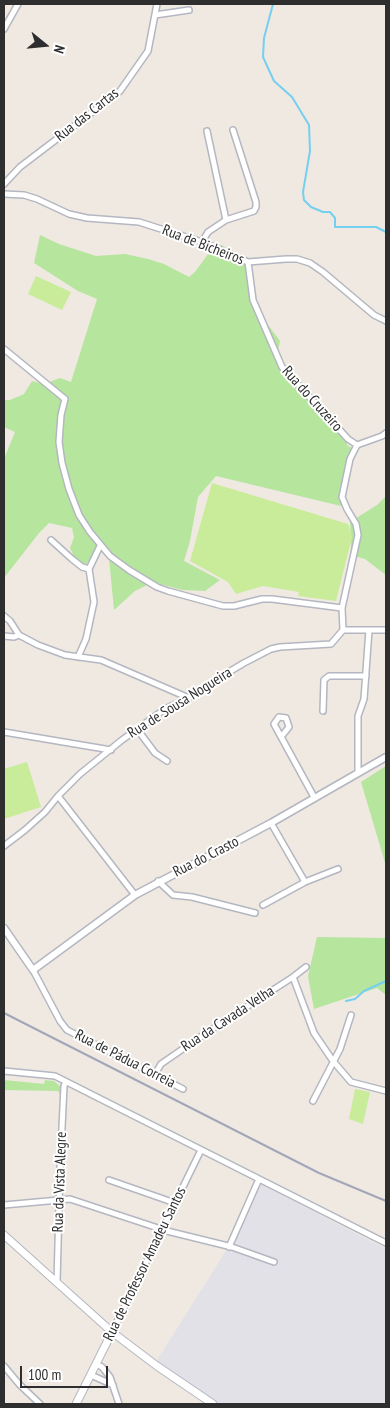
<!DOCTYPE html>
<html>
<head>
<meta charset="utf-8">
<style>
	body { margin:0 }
	#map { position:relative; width:390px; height:1408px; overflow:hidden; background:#efe9e1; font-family:"PT Sans Narrow",sans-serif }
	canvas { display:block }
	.frame { position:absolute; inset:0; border:5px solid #2e2e2e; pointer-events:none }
	.north { position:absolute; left:20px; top:20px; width:50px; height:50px; -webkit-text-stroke:4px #fff; paint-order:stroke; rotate:107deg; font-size:14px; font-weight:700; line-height:20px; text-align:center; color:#2e2e2e }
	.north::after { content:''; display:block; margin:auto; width:18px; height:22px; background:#2e2e2e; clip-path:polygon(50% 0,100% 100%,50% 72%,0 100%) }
	.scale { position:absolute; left:20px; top:1366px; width:88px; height:22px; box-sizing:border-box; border:2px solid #2e2e2e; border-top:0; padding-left:6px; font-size:15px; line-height:18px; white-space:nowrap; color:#2e2e2e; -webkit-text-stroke:4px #fff; paint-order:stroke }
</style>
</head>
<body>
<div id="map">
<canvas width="390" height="1408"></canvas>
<div class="frame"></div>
<div class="north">N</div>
<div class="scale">100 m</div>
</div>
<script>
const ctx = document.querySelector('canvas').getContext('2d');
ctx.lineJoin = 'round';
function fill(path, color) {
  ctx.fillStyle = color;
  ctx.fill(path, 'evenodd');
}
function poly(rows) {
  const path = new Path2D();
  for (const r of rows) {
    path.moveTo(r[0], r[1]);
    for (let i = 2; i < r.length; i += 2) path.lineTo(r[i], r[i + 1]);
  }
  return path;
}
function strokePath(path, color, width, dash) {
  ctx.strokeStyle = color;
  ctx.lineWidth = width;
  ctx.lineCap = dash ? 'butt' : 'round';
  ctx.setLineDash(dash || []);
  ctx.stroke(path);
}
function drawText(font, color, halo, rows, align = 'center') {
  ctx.font = font + ' "PT Sans Narrow",sans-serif';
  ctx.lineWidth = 4;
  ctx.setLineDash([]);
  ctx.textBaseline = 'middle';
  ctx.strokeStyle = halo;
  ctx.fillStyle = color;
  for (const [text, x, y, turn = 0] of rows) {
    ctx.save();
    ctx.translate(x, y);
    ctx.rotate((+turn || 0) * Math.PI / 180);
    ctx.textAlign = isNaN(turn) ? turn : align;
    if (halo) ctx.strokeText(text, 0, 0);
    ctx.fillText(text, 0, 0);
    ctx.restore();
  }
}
const industrial = poly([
	[260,1184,386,1249,386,1404,218,1404,156,1362,227,1249,231,1249]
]);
const green = poly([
	[40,235,59,244,96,256,125,254,148,259,164,264,189,277,195,272,211,250,215,251,219,244,253,261,251,268,254,295,263,318,280,341,278,351,280,360,286,370,347,441,347,445,353,449,354,457,344,476,340,491,341,506,216,476,198,497,190,541,184,561,220,580,205,591,182,590,153,582,135,591,114,610,108,548,98,552,85,565,75,558,70,548,74,537,72,528,49,523,39,533,4,578,4,459,15,432,4,427,4,400,10,400,24,394,32,381,44,384,60,378,71,382,97,299,78,291,34,263],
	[386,496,386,575,365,559,351,555,350,522,377,505],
	[386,766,386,866,361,782],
	[317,937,386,938,386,995,377,988,314,1009,308,976],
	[4,1080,44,1084,45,1080,54,1081,60,1086,60,1094,58,1091,4,1090]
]);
const pitch = poly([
	[36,276,71,292,62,310,28,294],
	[212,483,348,524,352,537,336,601,298,596,299,592,263,586,236,594,228,582,190,561],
	[27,762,41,807,4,819,4,769],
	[355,1089,370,1092,363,1124,349,1119]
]);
const stream = poly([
	[273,4,264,38,263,57,274,81,292,97,309,125,310,151,303,192,304,200,311,207,323,212,330,212,335,218,335,227,376,227,386,232],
	[386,883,386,891],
	[346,1001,355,999,364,991,386,981]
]);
const minor = poly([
	[155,15,189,10],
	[4,29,18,4],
	[207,131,226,220],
	[4,184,20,167,120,91,148,51,157,4],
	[4,194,24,195,37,199,69,214,87,218,139,222,202,242,248,262,286,259,297,259,310,263,323,272,374,315,386,321],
	[202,242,208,232,226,220,254,211,256,207,256,202,233,130],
	[248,262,253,300,282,367,348,439,357,445],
	[4,349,65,399,61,415,59,442,62,463,69,489,79,515,90,532,110,556,129,570,157,587,168,591,223,606,234,606,262,599,272,599,342,608],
	[357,445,382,436,386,433],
	[51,540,72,559,82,567,89,569],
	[89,569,100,546],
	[4,616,10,621,19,635,38,645,65,655,101,660,189,698],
	[343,630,342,608,358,535,356,524,347,509,342,497,350,459,357,445],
	[343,630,386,630],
	[4,636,14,637,19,635],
	[78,657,86,639,94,602,89,569],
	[323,711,324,680,329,676,366,676],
	[137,729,155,753,167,761],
	[4,732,111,750],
	[281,737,289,727,286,718,279,717,274,724,314,797],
	[358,772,358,716,364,699,369,630],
	[58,796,135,895],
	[271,823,305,882],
	[4,846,25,830,45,812,58,796,80,774,122,740,165,709,206,689,212,682,244,663,271,649,280,647,331,644,343,630],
	[158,881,173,895,192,897,255,913],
	[263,905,305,882,338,869],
	[33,970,60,1021,67,1030,183,1089],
	[293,977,314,1033,333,1061,351,1082,386,1091],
	[4,1071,55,1076,386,1243],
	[155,1074,161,1064,203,1035,293,977,306,967],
	[313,1101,340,1049,351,1015],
	[109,1180,175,1203],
	[4,1205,70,1199,167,1231,232,1247,274,1262],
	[229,1247,259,1179],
	[57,1282,60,1169,64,1086,66,1082],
	[112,1332,201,1150],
	[96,1364,102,1367,110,1377,119,1404],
	[4,1366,19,1384,40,1404],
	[91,1375,113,1385]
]);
const tertiary = poly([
	[4,928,33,970,135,895,271,823,386,757]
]);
const secondary = poly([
	[4,1235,112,1332,157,1366,213,1404],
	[76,1404,112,1332]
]);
const rail = poly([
	[4,1013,319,1173,386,1201]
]);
const streetNames = [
	["Rua das Cartas",87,115,-38],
	["Rua de Bicheiros",203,245,21],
	["Rua do Cruzeiro",312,399,48],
	["Rua de Sousa Nogueira",180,703,-32],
	["Rua do Crasto",206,857,-27],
	["Rua da Cavada Velha",228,1019,-33],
	["Rua de Pádua Correia",125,1059,27],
	["Rua da Vista Alegre",60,1182,-88],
	["Rua de Professor Amadeu Santos",145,1264,-64]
];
fill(industrial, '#e3e1e8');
fill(green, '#b6e59e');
fill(pitch, '#c9ec9a');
strokePath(stream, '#75cff0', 2);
strokePath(minor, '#b4b7c1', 8);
strokePath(tertiary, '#b4b7c1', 9);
strokePath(secondary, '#b4b7c1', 9);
strokePath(minor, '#fff', 5);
strokePath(tertiary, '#fff', 6);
strokePath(secondary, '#fff', 7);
strokePath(rail, '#a3a6b8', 2);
drawText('15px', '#2e2e2e', '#fff', streetNames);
</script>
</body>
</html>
